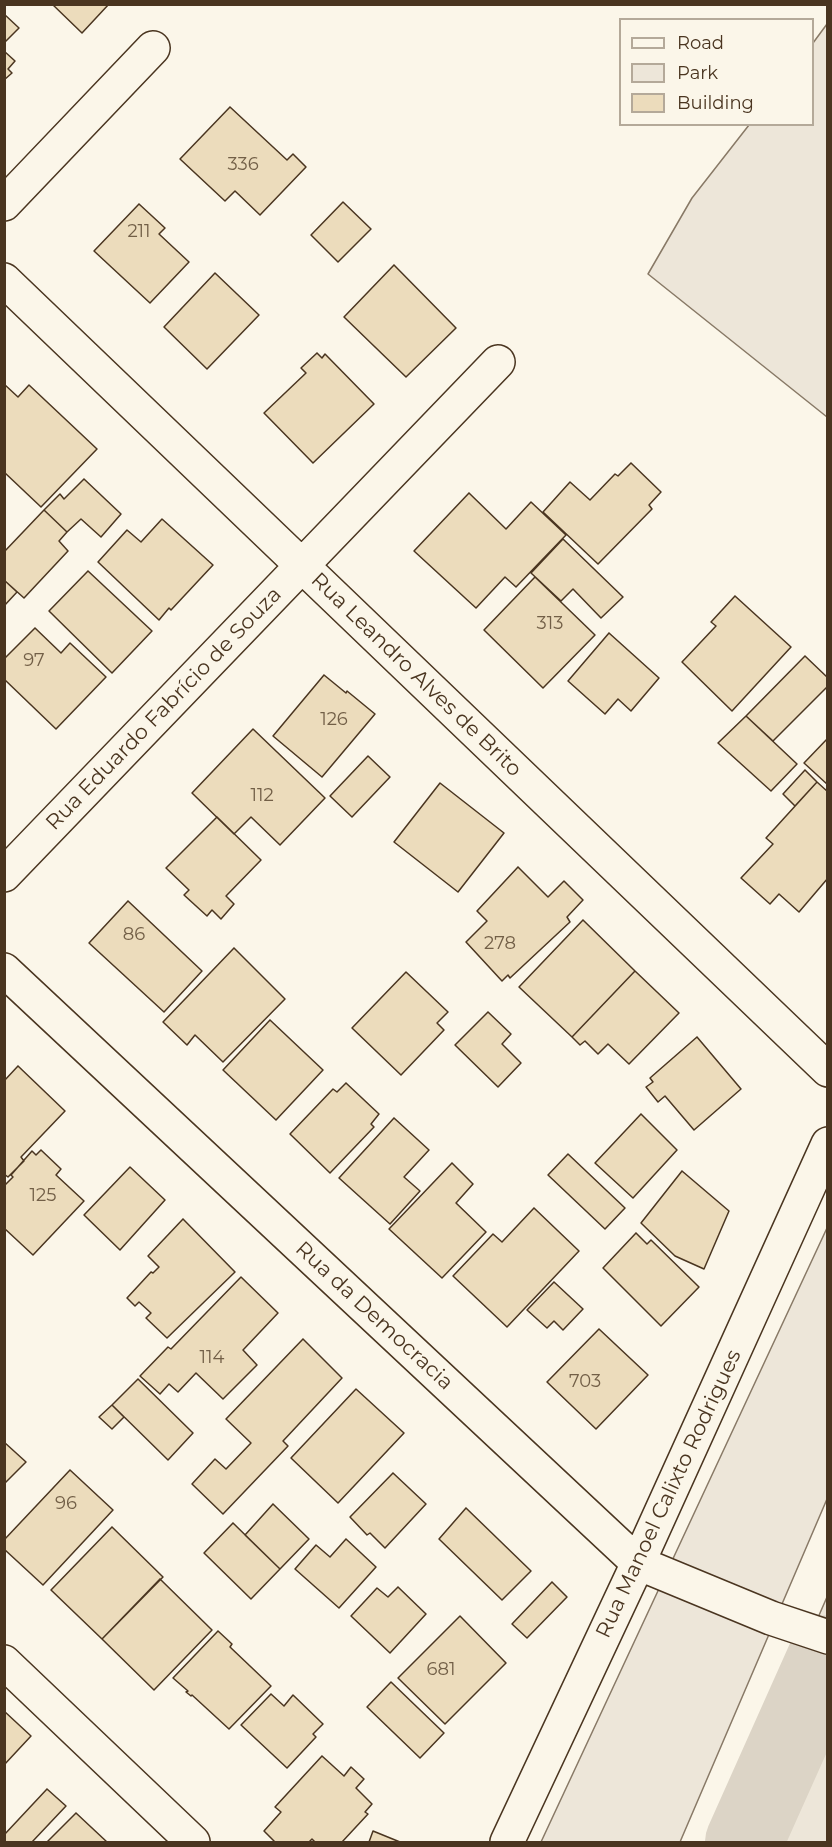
<!DOCTYPE html>
<html>
<head>
<meta charset="utf-8">
<style>
	body { margin:0 }
	#map { position:relative; width:832px; height:1847px; overflow:hidden; background:#fbf6e9; font-family:Montserrat,sans-serif }
	canvas { display:block }
	.frame { position:absolute; inset:0; border:6px solid #4a3520; pointer-events:none }
	.legend { position:absolute; left:619px; top:18px; width:195px; height:108px; box-sizing:border-box; background:#fbf6e9; border:2px solid #b4a999; margin:0; padding:8px 10px; list-style:none; font-size:18px; color:#4a3520 }
	.legend li { display:flex; align-items:center; gap:12px; height:30px }
	.legend b { width:30px; border:2px solid #b4a999 }
</style>
</head>
<body>
<div id="map">
<canvas width="832" height="1847"></canvas>
<div class="frame"></div>
<ul class="legend">
<li><b style="height:8px;background:#fbf6e9"></b>Road</li>
<li><b style="height:16px;background:#ede6d9"></b>Park</li>
<li><b style="height:16px;background:#ecdcbc"></b>Building</li>
</ul>
</div>
<script>
const ctx = document.querySelector('canvas').getContext('2d');
ctx.lineJoin = 'round';
function fill(path, color) {
  ctx.fillStyle = color;
  ctx.fill(path, 'evenodd');
}
function poly(rows) {
  const path = new Path2D();
  for (const r of rows) {
    path.moveTo(r[0], r[1]);
    for (let i = 2; i < r.length; i += 2) path.lineTo(r[i], r[i + 1]);
  }
  return path;
}
function strokePath(path, color, width, dash) {
  ctx.strokeStyle = color;
  ctx.lineWidth = width;
  ctx.lineCap = dash ? 'butt' : 'round';
  ctx.setLineDash(dash || []);
  ctx.stroke(path);
}
function drawText(font, color, halo, rows, align = 'center') {
  ctx.font = font + ' Montserrat,sans-serif';
  ctx.lineWidth = 4.5;
  ctx.setLineDash([]);
  ctx.textBaseline = 'middle';
  ctx.strokeStyle = halo;
  ctx.fillStyle = color;
  for (const [text, x, y, turn = 0] of rows) {
    ctx.save();
    ctx.translate(x, y);
    ctx.rotate((+turn || 0) * Math.PI / 180);
    ctx.textAlign = isNaN(turn) ? turn : align;
    if (halo) ctx.strokeText(text, 0, 0);
    ctx.fillText(text, 0, 0);
    ctx.restore();
  }
}
const green = poly([
	[827,24,827,417,648,274,692,198,749,125,812,124,813,43,827,24],
	[827,1228,827,1499,680,1842,541,1842,827,1228],
	[827,1597,827,1842,720,1842,827,1597]
]);
const river = poly([
	[744,1842,828,1654]
]);
const building = poly([
	[52,4,109,4,82,33,52,4],
	[4,14,19,28,4,43,4,14],
	[4,51,15,61,8,69,12,73,4,80,4,51],
	[230,107,287,160,293,154,306,167,260,215,235,191,225,201,180,159,230,107],
	[343,202,371,229,338,262,311,235,343,202],
	[139,204,165,228,159,234,189,262,150,303,94,251,139,204],
	[394,265,456,328,406,377,344,317,394,265],
	[215,273,259,315,207,369,164,327,215,273],
	[317,353,322,358,325,354,374,404,313,463,264,413,306,373,301,368,317,353],
	[4,384,18,397,29,385,97,449,41,507,4,472,4,384],
	[631,463,661,492,649,505,652,509,598,564,543,512,570,482,590,500,615,474,618,476,631,463],
	[84,479,121,514,101,537,81,519,67,532,44,510,60,494,64,499,84,479],
	[469,493,506,529,531,502,566,535,516,587,505,577,476,608,414,551,469,493],
	[44,510,67,532,59,541,68,551,24,598,4,580,4,552,44,510],
	[162,519,213,565,171,610,169,608,159,620,98,562,127,530,141,542,162,519],
	[563,539,623,597,601,618,573,589,561,601,531,573,563,539],
	[88,571,152,631,112,673,49,611,88,571],
	[535,577,595,635,543,688,484,630,535,577],
	[4,580,17,592,4,606,4,580],
	[735,596,791,647,732,711,682,662,716,626,711,622,735,596],
	[35,628,61,653,70,643,106,677,56,729,4,679,4,659,35,628],
	[609,633,659,678,631,711,618,699,605,714,568,681,609,633],
	[805,656,828,678,828,686,773,741,746,716,805,656],
	[324,675,346,693,347,691,375,714,322,777,273,736,324,675],
	[746,716,797,764,771,791,718,743,746,716],
	[253,729,325,798,280,845,251,817,234,834,192,793,253,729],
	[828,738,828,785,804,763,828,738],
	[368,756,390,777,352,817,330,796,368,756],
	[805,770,817,782,795,806,783,794,805,770],
	[817,782,828,792,828,878,799,912,779,894,770,904,741,878,773,844,766,838,817,782],
	[440,783,504,833,458,892,394,842,440,783],
	[217,817,261,860,226,896,234,904,221,919,212,910,207,916,184,895,189,890,166,868,217,817],
	[518,867,548,897,564,881,583,900,567,917,570,922,510,978,508,975,502,981,466,942,487,921,477,911,518,867],
	[128,901,202,971,164,1012,89,943,128,901],
	[583,920,635,971,572,1037,519,987,583,920],
	[234,948,285,999,223,1062,195,1035,187,1045,163,1022,234,948],
	[635,971,679,1013,629,1064,608,1044,598,1054,585,1041,580,1045,572,1037,635,971],
	[406,972,448,1012,437,1023,444,1030,401,1075,352,1028,406,972],
	[488,1012,511,1034,502,1044,521,1063,498,1087,455,1045,488,1012],
	[270,1020,323,1070,276,1120,223,1070,270,1020],
	[697,1037,741,1089,694,1130,665,1096,658,1102,646,1087,653,1082,650,1078,697,1037],
	[18,1066,65,1111,21,1157,24,1161,8,1177,4,1174,4,1081,18,1066],
	[346,1083,379,1114,371,1124,374,1127,330,1173,290,1134,333,1089,337,1092,346,1083],
	[641,1114,677,1150,633,1198,595,1163,641,1114],
	[394,1118,429,1150,404,1177,420,1191,390,1224,339,1178,394,1118],
	[41,1150,61,1169,56,1175,84,1201,33,1255,4,1228,4,1186,13,1177,11,1175,32,1151,36,1155,41,1150],
	[568,1154,625,1208,605,1229,548,1175,568,1154],
	[452,1163,473,1184,456,1203,486,1232,442,1278,389,1229,452,1163],
	[130,1167,165,1200,120,1250,84,1215,130,1167],
	[682,1171,729,1211,704,1269,675,1256,641,1223,682,1171],
	[534,1208,579,1251,507,1327,453,1276,493,1234,502,1242,534,1208],
	[183,1219,235,1272,167,1338,146,1318,151,1313,139,1302,135,1306,127,1298,151,1272,153,1273,159,1267,148,1256,183,1219],
	[636,1233,647,1244,651,1240,699,1287,661,1326,603,1268,636,1233],
	[241,1277,278,1313,243,1350,257,1365,223,1399,196,1373,178,1392,169,1384,160,1394,140,1376,168,1347,171,1349,241,1277],
	[554,1282,583,1309,563,1330,554,1321,547,1328,527,1310,554,1282],
	[599,1329,648,1375,596,1429,547,1382,599,1329],
	[303,1339,342,1378,283,1441,288,1446,223,1514,192,1484,215,1459,226,1469,251,1443,226,1419,303,1339],
	[138,1379,193,1433,168,1460,112,1405,138,1379],
	[356,1389,404,1433,338,1503,291,1458,356,1389],
	[112,1405,124,1417,112,1429,99,1417,112,1405],
	[4,1442,26,1462,4,1484,4,1442],
	[70,1470,113,1510,43,1585,4,1549,4,1540,70,1470],
	[393,1473,426,1504,385,1548,370,1533,367,1535,350,1517,393,1473],
	[273,1504,309,1539,280,1569,245,1535,273,1504],
	[466,1508,531,1571,502,1600,439,1539,466,1508],
	[233,1523,280,1569,251,1599,204,1553,233,1523],
	[112,1527,163,1577,102,1639,51,1590,112,1527],
	[346,1539,376,1567,339,1608,295,1569,316,1545,330,1557,346,1539],
	[160,1579,212,1630,154,1690,102,1639,160,1579],
	[552,1582,567,1597,527,1638,512,1624,552,1582],
	[398,1587,426,1614,390,1653,351,1616,377,1588,388,1597,398,1587],
	[460,1616,506,1663,445,1724,398,1678,460,1616],
	[218,1631,232,1644,230,1647,271,1686,229,1729,192,1695,191,1696,186,1692,188,1691,173,1678,218,1631],
	[391,1682,444,1733,420,1758,367,1707,391,1682],
	[271,1694,284,1706,293,1695,323,1724,313,1734,316,1737,287,1768,241,1725,271,1694],
	[4,1711,31,1736,4,1765,4,1711],
	[322,1756,344,1776,351,1767,364,1779,356,1788,372,1804,365,1812,368,1814,342,1842,315,1842,312,1839,309,1842,275,1842,264,1831,281,1812,275,1807,322,1756],
	[47,1789,66,1806,32,1842,4,1842,4,1835,47,1789],
	[76,1813,107,1842,47,1842,76,1813],
	[373,1831,400,1842,369,1842,373,1831]
]);
const minor = poly([
	[4,204,153,48],
	[4,280,828,1070],
	[4,875,498,362],
	[4,970,638,1563,771,1618,828,1637],
	[4,1662,193,1842],
	[507,1842,638,1563,828,1144]
]);
const numberNames = [
	["336",243,165],
	["211",139,232],
	["313",550,624],
	["97",34,661],
	["126",334,720],
	["112",262,796],
	["86",134,935],
	["278",500,944],
	["125",43,1196],
	["114",212,1358],
	["703",585,1382],
	["96",66,1504],
	["681",441,1670]
];
const streetNames = [
	["Rua Leandro Alves de Brito",416,675,44],
	["Rua Eduardo Fabrício de Souza",164,709,-46],
	["Rua da Democracia",374,1316,43],
	["Rua Manoel Calixto Rodrigues",669,1494,-65]
];
fill(green, '#ede6d9');
strokePath(green, '#887966', 1.5);
strokePath(river, '#dcd4c6', 78);
fill(building, '#ecdcbc');
strokePath(building, '#4a3520', 1.5);
strokePath(minor, '#4a3520', 36);
strokePath(minor, '#fbf6e9', 33);
drawText('18px', '#725f47', null, numberNames);
drawText('21px', '#4a3520', '#fbf6e9', streetNames);
</script>
</body>
</html>
